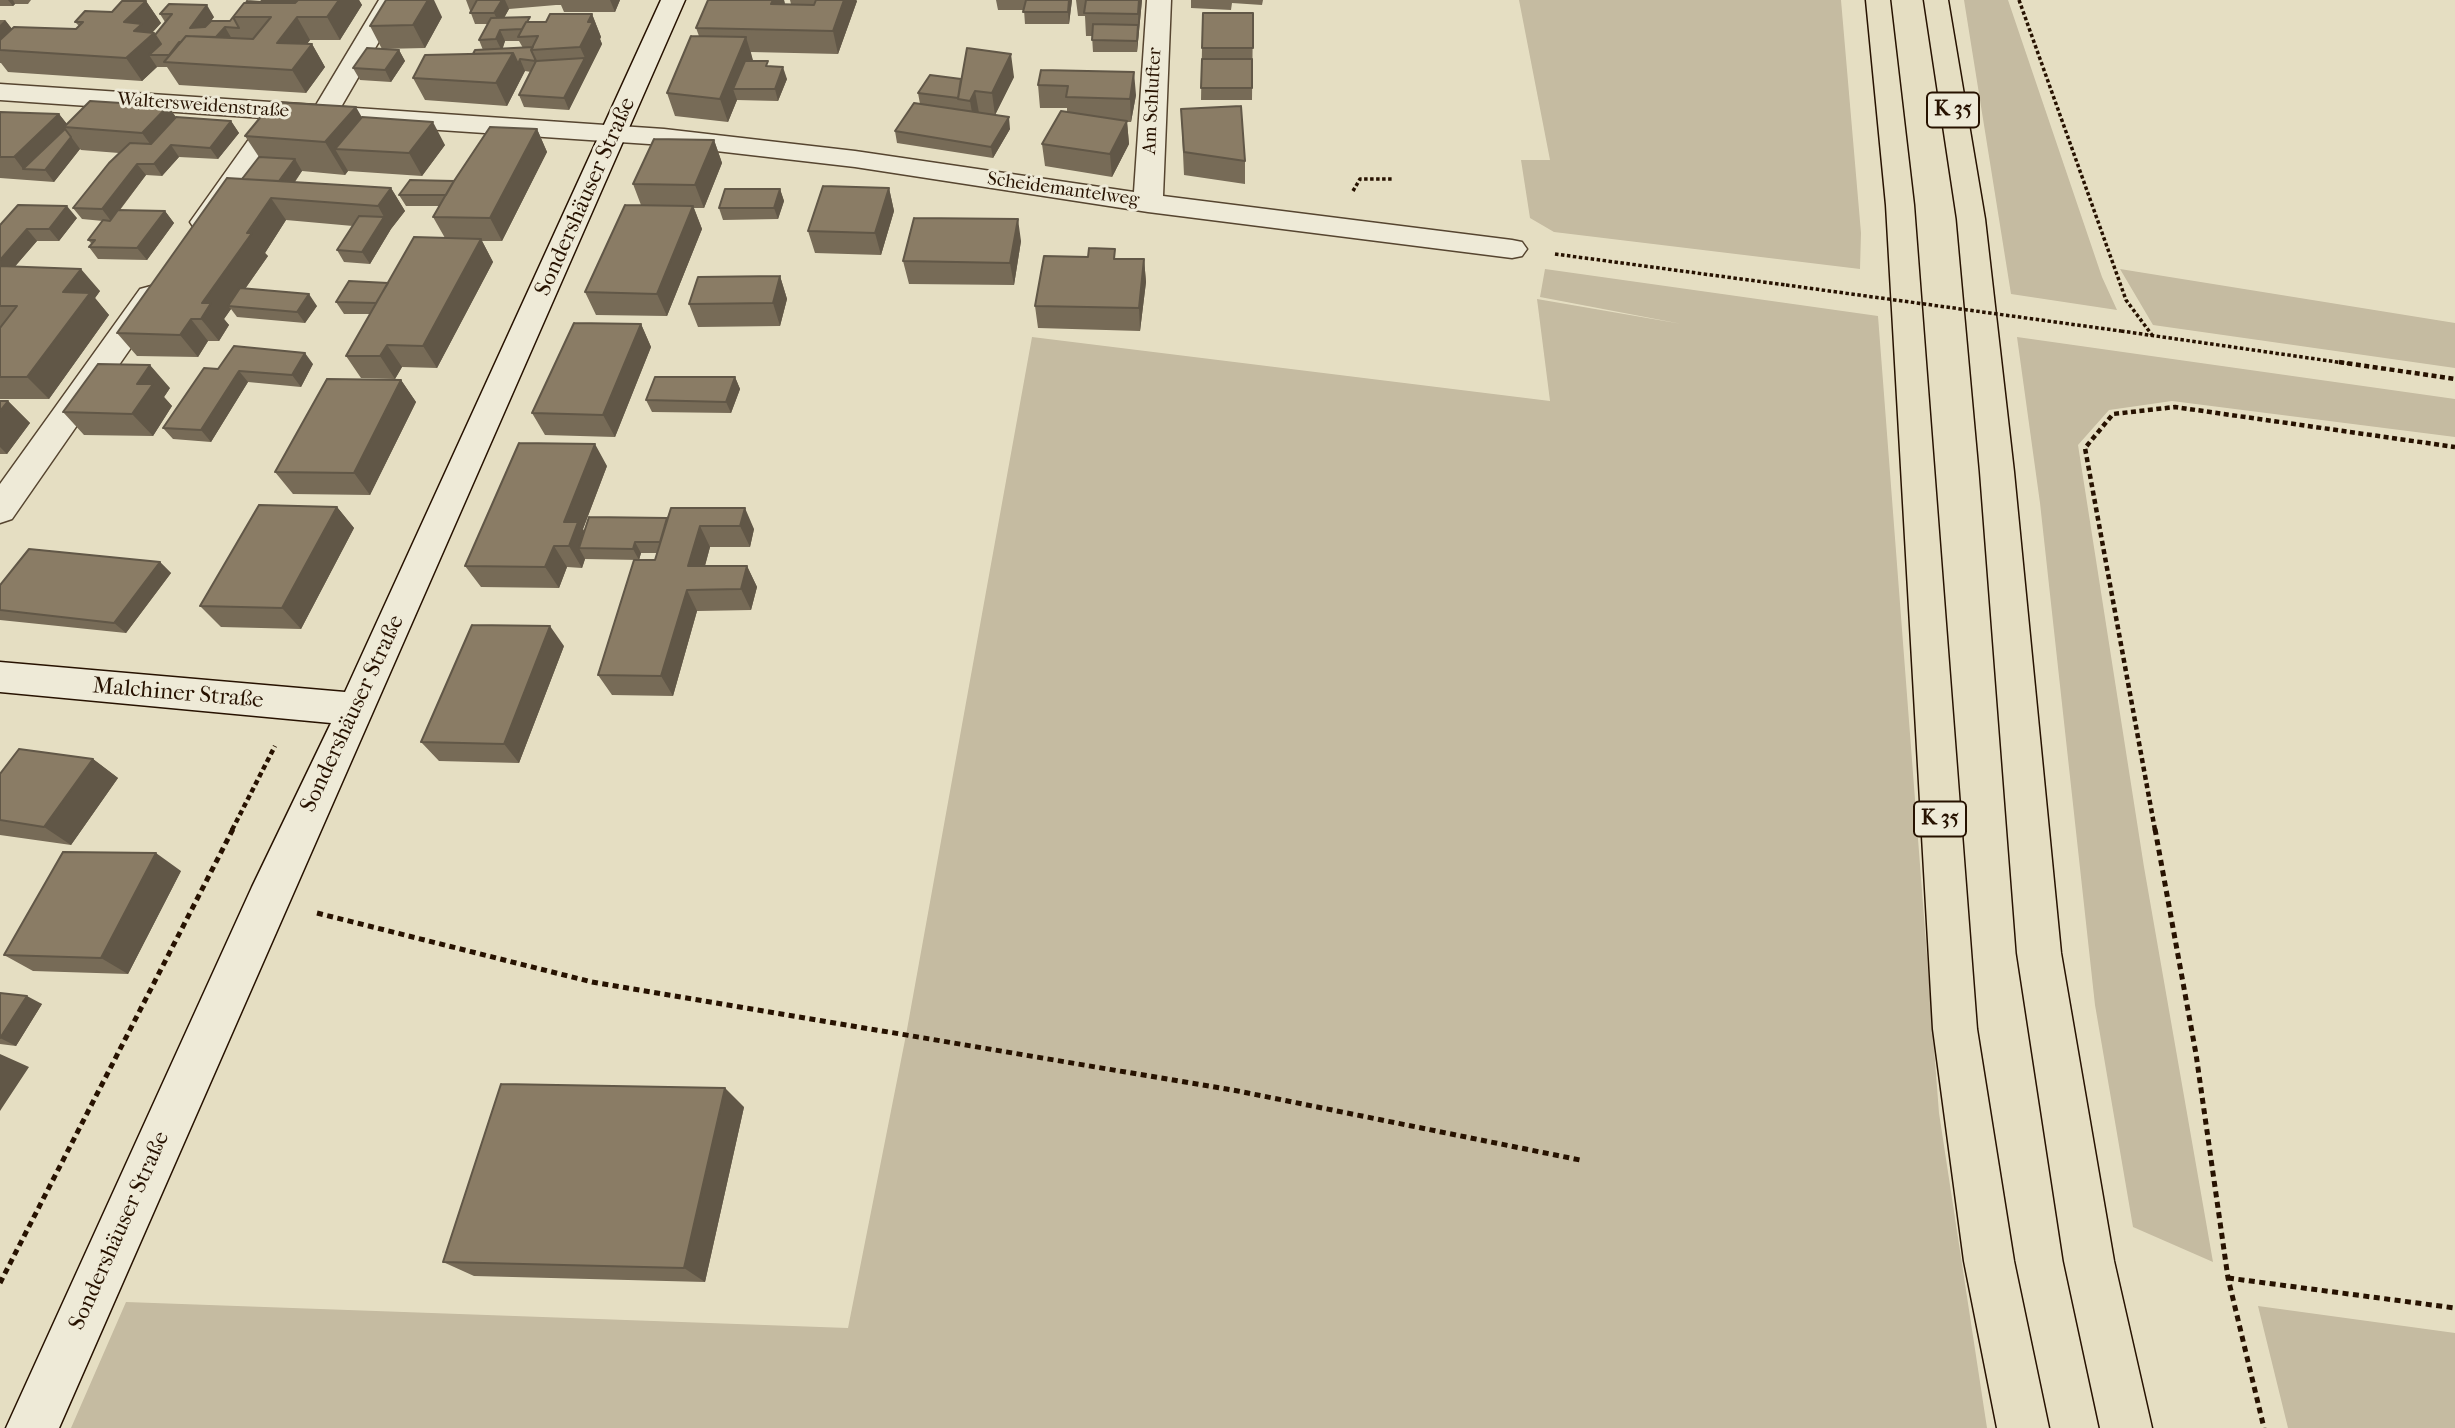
<!DOCTYPE html>
<html>
<head>
<meta charset="utf-8">
<style>
	body { margin:0 }
	canvas { display:block; background:#e5dec2 }
</style>
</head>
<body>
<canvas width="2455" height="1428"></canvas>
<script>
const ctx = document.querySelector('canvas').getContext('2d');
ctx.lineJoin = 'round';
function fill(path, color) {
  ctx.fillStyle = color;
  ctx.fill(path, 'evenodd');
}
function poly(rows) {
  const path = new Path2D();
  for (const r of rows) {
    path.moveTo(r[0], r[1]);
    for (let i = 2; i < r.length; i += 2) path.lineTo(r[i], r[i + 1]);
  }
  return path;
}
function strokePath(path, color, width, dash) {
  ctx.strokeStyle = color;
  ctx.lineWidth = width;
  ctx.lineCap = dash ? 'butt' : 'round';
  ctx.setLineDash(dash || []);
  ctx.stroke(path);
}
function drawText(font, color, halo, rows, align = 'center') {
  ctx.font = font + ' "IM FELL French Canon",serif';
  ctx.lineWidth = 6;
  ctx.setLineDash([]);
  ctx.textBaseline = 'middle';
  ctx.strokeStyle = halo;
  ctx.fillStyle = color;
  for (const [text, x, y, turn = 0] of rows) {
    ctx.save();
    ctx.translate(x, y);
    ctx.rotate((+turn || 0) * Math.PI / 180);
    ctx.textAlign = isNaN(turn) ? turn : align;
    if (halo) ctx.strokeText(text, 0, 0);
    ctx.fillText(text, 0, 0);
    ctx.restore();
  }
}
const green = poly([
	[1519,0,1841,0,1861,233,1860,269,1554,232,1530,218,1521,160,1550,160],
	[1964,0,2008,0,2102,277,2117,310,2011,294],
	[1545,269,1878,316,1939,1113,1987,1428,71,1428,126,1302,848,1328,906,1035,1032,337,1550,401,1537,299,1682,324,1540,297],
	[2120,269,2455,323,2455,368,2153,325],
	[2017,337,2455,399,2455,437,2172,401,2109,410,2078,445,2144,867,2213,1262,2133,1227,2095,1005,2040,503],
	[2258,1306,2455,1333,2455,1428,2288,1428]
]);
const pathFar2 = poly([
	[2019,0,2126,300,2152,335],
	[1353,191,1360,179,1394,179],
	[1555,254,1786,285],
	[2121,331,2351,364]
]);
const pathFar1 = poly([
	[2339,362,2455,379],
	[232,830,275,746],
	[2155,830,2085,448,2113,414,2175,407,2455,447]
]);
const path = poly([
	[2155,829,2196,1054,2228,1278,2264,1428],
	[317,913,592,982,1238,1091,1580,1160],
	[2228,1278,2455,1308],
	[0,1283,233,829]
]);
const street = poly([
	[379,0,403,0,341,107,664,129,855,151,1134,192,1147,0,1171,0,1163,196,1512,240,1522,242,1527,249,1522,256,1512,258,1148,212,855,167,664,145,290,120,214,228,204,231,194,228,190,222,264,118,0,100,0,84,316,105,379,0],
	[151,286,162,289,166,296,162,303,12,519,0,523,0,484,140,289,151,286]
]);
const secondary = poly([
	[661,0,685,0,59,1428,6,1428,252,887,331,723,0,692,0,662,345,692,661,0]
]);
const highway = poly([
	[1866,0,1890,0,1914,205,1977,1029,2014,1261,2049,1428,1997,1428,1964,1261,1933,1029,1886,205,1866,0],
	[1924,0,1948,0,1985,219,2014,472,2061,953,2114,1261,2152,1428,2100,1428,2064,1261,2017,953,1980,472,1957,219,1924,0]
]);
const pathBridge = poly([
	[1786,285,2121,331]
]);
const wall = poly([
	[0,0,31,0,28,4,15,4,13,6,0,6],
	[262,0,359,0,362,5,340,40,310,40,307,44,312,44,325,67,306,93,179,85,167,67,157,67,142,81,8,72,1,63,0,63,0,20,5,20,12,29,76,29,79,26,75,22,146,1,161,23,152,33,155,35,165,22,160,14,214,17,211,21,230,21,244,3,261,2],
	[466,0,620,0,615,12,564,12,561,5,556,5,509,9,504,18,532,22,546,22,592,14,601,37,600,39,602,44,569,110,524,107,519,95,531,72,525,71,507,106,425,100,413,78,483,50,479,40,487,24,475,24],
	[505,41,519,41,523,48,502,49],
	[708,0,784,0,785,4,791,4,790,0,856,0,857,1,838,54,751,52,752,61,769,67,787,79,778,101,737,100,728,122,675,116,667,93,699,36,696,28],
	[996,0,1072,0,1069,24,1025,24,1024,10,998,10],
	[1076,0,1142,0,1137,52,1093,52,1092,36,1086,36,1085,16,1078,16],
	[1191,0,1263,0,1262,5,1232,3,1231,10,1191,8],
	[1253,13,1252,100,1201,100,1202,48],
	[442,17,425,48,382,49,370,26],
	[399,50,405,61,391,82,360,80,353,68],
	[1041,70,1136,95,1131,122,1127,122,1129,144,1112,177,1045,166,1042,144,1067,112,1067,108,1040,108,1038,85],
	[1014,77,995,115,1010,129,993,158,897,143,895,131,920,104,918,93],
	[168,106,176,117,231,121,239,133,218,159,179,157,162,176,146,175,120,210,165,211,174,223,147,260,98,259,89,247,92,244,88,240,103,221,82,219,73,208,119,153,81,150,80,149,54,182,0,178,0,112,59,114,67,124],
	[1181,109,1245,161,1245,184,1184,175],
	[362,117,445,145,422,176,348,171,345,175,302,171,295,182,391,188,405,211,391,229,370,264,344,262,337,250,353,226,286,220,265,253,268,256,245,289,317,306,305,323,237,317,231,309,224,319,229,325,219,341,208,341,198,357,137,356,117,333,242,179,259,157,245,136],
	[537,129,547,152,502,241,482,241,493,262,437,368,402,367,395,379,361,378,346,356,370,314,344,314,336,302,388,283,445,238,433,217,439,206,406,206,399,195,454,181],
	[714,140,722,163,704,208,694,208,702,229,667,316,596,315,585,292,641,205,633,184],
	[889,188,894,211,881,255,815,253,808,231],
	[780,189,784,201,778,219,723,220,719,208],
	[77,218,59,241,37,241,15,266,100,291,95,298,109,315,49,399,0,399,0,225],
	[1021,241,1014,285,909,284,903,261],
	[1116,259,1144,259,1146,282,1140,331,1038,328,1035,306],
	[780,276,787,299,780,326,698,327,689,304],
	[641,324,651,347,615,437,545,435,532,413],
	[313,364,301,387,248,382,211,442,173,439,163,428,218,369],
	[735,377,740,389,731,413,652,412,646,400],
	[401,380,416,402,370,495,293,494,275,472],
	[170,388,164,397,172,406,153,436,84,435,63,412],
	[0,401,8,401,30,423,7,454,0,454],
	[607,466,583,529,584,532,667,518,671,508,754,529,750,547,710,547,705,566,747,566,757,587,751,610,697,611,673,696,612,695,598,675,655,560,657,553,641,553,639,560,585,559,582,568,567,567,559,588,481,587,465,566],
	[337,507,354,528,301,629,221,627,200,606],
	[160,562,171,573,126,633,0,620,0,610],
	[564,646,519,763,439,761,421,742],
	[93,759,118,778,71,845,0,835,0,774],
	[181,871,128,974,33,971,4,955],
	[0,993,42,1004,16,1046,0,1044],
	[744,1107,705,1282,474,1276,443,1262]
]);
const shadedWall = poly([
	[8,0,13,0,15,4,13,6],
	[339,0,359,0,362,5,340,40,327,17],
	[428,0,434,0,442,17,425,48,413,25],
	[502,0,505,0,509,9,500,25,494,13],
	[610,0,620,0,615,12],
	[773,0,784,0,785,5,771,4],
	[844,0,856,0,857,1,838,54,833,31],
	[1069,0,1072,0,1069,24,1068,12],
	[1139,0,1142,0,1137,52,1137,41],
	[146,1,161,23,150,35,154,33,169,55,179,42,187,53,169,55,149,55,157,67,142,81,126,58,124,22],
	[207,5,214,17,197,40,190,28],
	[592,14,601,37,600,39,602,44,569,110,564,98,585,58,580,47,588,22],
	[297,17,310,40,290,66,277,43],
	[5,20,23,43,0,50,0,25],
	[225,27,232,39,212,42],
	[500,30,505,41,502,51,496,39],
	[746,37,753,60,741,89,733,89,737,100,728,122,720,99],
	[312,44,325,67,306,93,292,70],
	[399,50,405,61,391,82,385,70],
	[513,53,520,59,525,71,507,106,496,83],
	[1011,54,1014,77,995,115,992,93],
	[783,67,787,79,778,101,775,89],
	[1134,72,1136,95,1131,122,1130,99],
	[975,91,979,113,974,124,970,101],
	[168,106,184,129,159,156,142,133],
	[356,107,375,140,335,149,348,171,345,175,325,142],
	[59,114,70,128,64,127,80,149,54,182,45,170,23,169,14,157],
	[1009,117,1010,129,993,158,991,147],
	[231,121,239,133,218,159,210,148],
	[1127,121,1129,144,1112,177,1110,154],
	[433,122,445,145,422,176,409,153],
	[537,129,547,152,502,241,490,218],
	[714,140,722,163,704,208,695,185],
	[171,145,179,157,162,176,154,164],
	[295,159,302,171,283,198,273,191],
	[137,164,146,175,111,221,102,209],
	[391,188,405,211,391,229,370,264,362,252,384,217,378,206],
	[889,188,894,211,881,255,875,233],
	[780,189,784,201,778,219,774,208],
	[271,198,286,220,265,253,268,256,233,306,228,306,231,309,224,319,229,325,219,341,201,319,202,303],
	[67,206,77,218,59,241,49,229],
	[693,206,702,229,667,316,657,294],
	[165,211,174,223,147,260,137,248],
	[1018,219,1021,241,1014,285,1010,263],
	[27,229,37,241,0,284,0,260],
	[481,239,493,262,437,368,423,346],
	[1144,259,1146,282,1140,331,1139,308],
	[81,269,100,291,95,298,109,315,49,399,27,377,63,292],
	[780,276,787,299,780,326,773,303],
	[309,294,317,306,305,323,297,312],
	[191,319,208,341,198,357,180,335],
	[641,324,651,347,615,437,603,415],
	[387,345,402,367,395,379,380,356],
	[305,353,313,364,301,387,292,375],
	[150,365,170,388,164,397,172,406,153,436,132,414,137,384],
	[239,371,248,382,211,442,201,430],
	[735,377,740,389,731,413,726,402],
	[401,380,416,402,370,495,354,473],
	[8,401,30,423,7,454,0,447,0,411],
	[595,444,607,466,583,529,591,543,579,548,585,559,582,568,569,546,564,522],
	[337,507,354,528,301,629,282,608],
	[745,508,754,529,750,547,740,526],
	[700,526,710,547,699,587,688,566],
	[635,542,641,553,639,560,633,549],
	[554,546,567,567,559,588,545,567],
	[160,562,171,573,126,633,114,623],
	[747,566,757,587,751,610,741,589],
	[687,590,697,611,673,696,661,676],
	[550,626,564,646,519,763,504,744],
	[93,759,118,778,71,845,44,827],
	[156,853,181,871,128,974,101,958],
	[27,996,42,1004,16,1046,0,1038],
	[0,1054,29,1067,0,1111],
	[725,1088,744,1107,705,1282,684,1268]
]);
const building = poly([
	[262,0,298,0,296,2,261,2,262,0],
	[298,0,339,0,327,17,297,17,277,43,312,44,292,70,164,62,186,36,253,39,271,17,233,17,244,3,295,3,298,0],
	[386,0,428,0,413,25,370,26,386,0],
	[477,0,502,0,494,13,470,13,477,0],
	[708,0,773,0,771,4,814,5,816,0,844,0,833,31,696,28,708,0],
	[1026,0,1069,0,1068,12,1023,12,1026,0],
	[1086,0,1139,0,1138,14,1084,13,1086,0],
	[122,1,146,1,124,22,142,24,134,31,154,33,126,58,0,50,0,40,14,27,76,29,83,22,75,22,85,11,112,12,122,1],
	[247,1,261,2,260,3,246,3,247,1],
	[169,4,207,5,190,28,205,27,211,21,230,21,233,17,239,28,225,27,216,37,186,36,181,42,179,42,169,55,149,55,161,44,155,35,172,14,160,14,169,4],
	[1203,13,1253,13,1253,48,1202,48,1203,13],
	[550,14,592,14,588,22,593,22,580,47,531,50,538,36,518,37,526,22,546,22,550,14],
	[530,17,527,22,526,22,522,29,500,30,496,39,479,40,491,18,530,17],
	[1093,24,1138,25,1137,41,1092,40,1093,24],
	[691,36,746,37,720,99,667,93,691,36],
	[533,47,531,50,536,61,585,58,564,98,519,95,536,61,520,59,518,64,513,53,473,54,475,50,533,47],
	[367,48,399,50,385,70,353,68,367,48],
	[967,48,1011,54,992,93,975,91,970,101,958,99,967,48],
	[513,53,496,83,413,78,425,55,513,53],
	[1202,59,1252,59,1252,88,1201,88,1202,59],
	[745,61,768,61,766,66,783,67,775,89,733,89,745,61],
	[1041,70,1134,72,1130,99,1066,97,1068,86,1038,85,1041,70],
	[930,75,961,79,958,98,918,93,930,75],
	[90,101,168,106,142,133,64,127,90,101],
	[273,102,356,107,325,142,245,136,273,102],
	[914,103,1009,117,991,147,895,131,914,103],
	[1241,106,1245,161,1184,152,1181,109,1241,106],
	[1061,111,1127,121,1110,154,1042,144,1061,111],
	[0,112,59,114,14,157,0,157,0,112],
	[176,117,231,121,210,148,171,145,154,164,137,164,102,209,73,208,109,163,130,143,151,144,176,117],
	[362,117,433,122,409,153,335,149,362,117],
	[490,127,537,129,490,218,433,217,452,184,490,127],
	[65,129,71,137,45,170,23,169,65,129],
	[654,139,714,140,695,185,633,184,654,139],
	[259,157,295,159,279,181,242,179,259,157],
	[227,178,391,188,378,206,271,198,247,233,252,233,202,303,211,303,201,319,191,319,180,335,117,333,227,178],
	[410,180,454,181,446,195,399,195,410,180],
	[823,186,889,188,875,233,808,231,823,186],
	[725,189,780,189,774,208,719,208,725,189],
	[18,205,67,206,49,229,27,229,0,260,0,225,18,205],
	[625,205,693,206,657,294,585,292,625,205],
	[118,210,165,211,137,248,89,247,95,240,88,240,103,220,110,221,118,210],
	[359,216,384,217,362,252,337,250,359,216],
	[914,218,1018,219,1010,263,903,261,914,218],
	[414,237,481,239,423,346,387,345,380,356,346,356,414,237],
	[1089,248,1115,249,1114,259,1144,259,1139,308,1035,306,1044,256,1088,257,1089,248],
	[0,266,81,269,63,292,90,293,27,377,0,377,0,328,17,306,0,306,0,266],
	[780,276,773,303,689,304,698,277,780,276],
	[349,281,388,283,376,303,336,302,349,281],
	[240,288,309,294,297,312,228,306,240,288],
	[574,323,641,324,603,415,532,413,574,323],
	[234,346,305,353,292,375,239,371,201,430,163,428,204,368,218,369,234,346],
	[98,364,150,365,137,384,153,384,132,414,63,412,98,364],
	[655,377,735,377,726,402,646,400,655,377],
	[327,379,401,380,354,473,275,472,327,379],
	[0,401,8,401,0,411,0,401],
	[519,443,595,444,564,522,578,522,569,546,554,546,545,567,465,566,519,443],
	[259,505,337,507,282,608,200,606,259,505],
	[671,508,745,508,740,526,700,526,688,566,747,566,741,589,687,590,661,676,598,675,634,560,655,560,671,508],
	[589,517,667,518,660,542,635,542,633,549,579,548,589,517],
	[29,549,160,562,114,623,0,610,0,585,29,549],
	[472,625,550,626,504,744,421,742,472,625],
	[19,749,93,759,44,827,0,820,0,774,19,749],
	[63,852,156,853,101,958,4,955,63,852],
	[0,993,27,996,0,1038,0,993],
	[501,1084,725,1088,684,1268,443,1262,501,1084]
]);
const farStreetnames = [
	["Am Schlufter",1153,101,-87],
	["Waltersweidenstraße",203,106,4],
	["Scheidemantelweg",1063,190,8]
];
const shields = [
	[1953,110,52],
	[1940,819,52]
];
const shieldNames = [
	["K 35",1953,110],
	["K 35",1940,819]
];
const streetNames = [
	["Sondershäuser Straße",586,197,-66],
	["Malchiner Straße",178,694,5],
	["Sondershäuser Straße",353,714,-65],
	["Sondershäuser Straße",120,1231,-66]
];
fill(green, '#c5bba1');
strokePath(street, '#564530', 3);
strokePath(secondary, '#271200', 3);
strokePath(highway, '#271200', 3);
strokePath(pathFar2, '#271200', 3.5, [3.5, 2.5]);
strokePath(pathFar1, '#271200', 4.5, [5, 3.5]);
strokePath(path, '#271200', 5, [6, 4.5]);
fill(street, '#eeead7');
fill(secondary, '#eeead7');
fill(highway, '#e5dec2');
strokePath(pathBridge, '#271200', 3.5, [3.5, 2.5]);
fill(wall, '#776b57');
fill(shadedWall, '#615747');
fill(building, '#8a7c65');
strokePath(building, '#615747', 2);
drawText('19px', '#271200', '#eeead7', farStreetnames);
for (const [x, y, w] of shields) {
  const box = new Path2D();
  box.roundRect(x - w / 2, y - 17.5, w, 35, 5);
  ctx.fillStyle = '#eeead7';
  ctx.fill(box);
  strokePath(box, '#271200', 2);
}
drawText('bold 21px', '#271200', null, shieldNames);
drawText('23px', '#271200', '#eeead7', streetNames);
</script>
</body>
</html>
